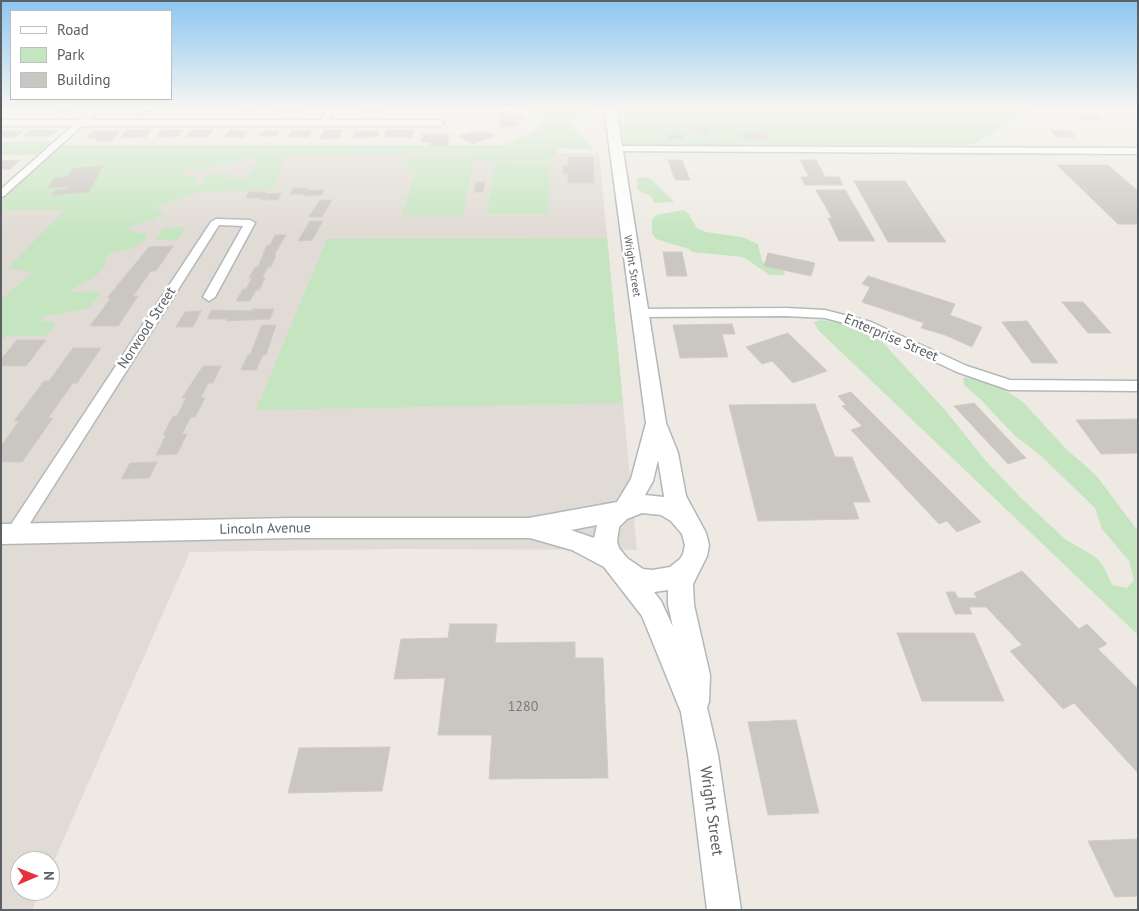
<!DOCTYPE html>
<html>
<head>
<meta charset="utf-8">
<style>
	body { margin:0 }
	#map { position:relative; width:1139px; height:911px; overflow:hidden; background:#eeeae3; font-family:"PT Sans",sans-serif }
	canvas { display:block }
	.frame { position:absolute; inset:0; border:2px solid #5b6064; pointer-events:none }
	.legend { position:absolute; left:10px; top:10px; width:162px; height:90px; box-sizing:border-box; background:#fff; border:1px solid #bdbfc1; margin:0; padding:6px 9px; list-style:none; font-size:15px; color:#5b6064 }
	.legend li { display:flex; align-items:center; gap:10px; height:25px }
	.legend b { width:25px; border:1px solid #bdbfc1 }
	.north { position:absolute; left:10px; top:851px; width:50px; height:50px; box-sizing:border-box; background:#fff; border:1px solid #bdbfc1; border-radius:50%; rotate:89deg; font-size:14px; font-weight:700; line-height:20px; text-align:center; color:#5b6064 }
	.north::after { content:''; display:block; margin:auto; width:18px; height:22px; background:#e7303a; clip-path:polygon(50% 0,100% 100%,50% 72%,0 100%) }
</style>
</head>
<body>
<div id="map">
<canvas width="1139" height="911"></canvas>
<div class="frame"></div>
<ul class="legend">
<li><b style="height:6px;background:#fff"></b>Road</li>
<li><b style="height:14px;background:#c5e5c0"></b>Park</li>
<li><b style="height:14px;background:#cac7c2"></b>Building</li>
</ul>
<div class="north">N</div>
</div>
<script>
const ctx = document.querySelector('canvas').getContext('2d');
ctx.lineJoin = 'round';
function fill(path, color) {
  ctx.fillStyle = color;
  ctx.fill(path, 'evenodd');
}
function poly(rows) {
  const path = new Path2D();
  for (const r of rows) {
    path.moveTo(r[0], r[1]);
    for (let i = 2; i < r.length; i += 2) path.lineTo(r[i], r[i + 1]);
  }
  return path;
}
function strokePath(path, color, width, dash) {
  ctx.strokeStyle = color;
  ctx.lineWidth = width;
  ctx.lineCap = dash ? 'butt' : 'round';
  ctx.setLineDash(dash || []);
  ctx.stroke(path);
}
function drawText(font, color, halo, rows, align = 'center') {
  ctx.font = font + ' "PT Sans",sans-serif';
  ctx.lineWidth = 5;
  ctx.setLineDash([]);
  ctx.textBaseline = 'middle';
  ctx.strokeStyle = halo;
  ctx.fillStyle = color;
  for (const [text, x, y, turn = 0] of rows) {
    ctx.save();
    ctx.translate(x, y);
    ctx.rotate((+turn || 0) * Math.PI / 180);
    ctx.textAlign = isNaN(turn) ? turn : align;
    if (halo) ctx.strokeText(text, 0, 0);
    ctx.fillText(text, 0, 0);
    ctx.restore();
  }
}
const education = poly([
	[599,153,637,550,398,549,190,552,50,870,50,861,20,861,20,891,41,891,32,910,1,910,1,195,45,154]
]);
const green = poly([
	[516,107,593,107,589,112,570,122,594,150,561,148,550,160,467,161,473,162,463,215,402,215,418,162,413,171,406,172,407,158,474,156,475,153,290,154,282,162,282,169,275,178,278,183,274,187,260,190,199,192,156,207,155,209,164,211,164,214,149,221,128,228,133,232,147,234,146,239,131,249,112,252,106,258,105,267,94,277,70,290,72,292,100,291,101,293,89,308,45,316,42,318,42,321,54,322,55,328,44,336,8,336,1,340,1,299,32,274,24,270,8,268,65,210,1,210,1,196,61,145,505,145,533,132,543,122,536,115],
	[245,159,259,160,246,179,230,178,228,177,227,173,217,173,210,174,204,179,206,183,196,185,194,183,197,178,194,176,181,175,179,173,190,170,196,171,209,169],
	[1035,107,973,145,624,145,618,108],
	[51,141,37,155,1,155,1,142],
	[495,162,550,162,548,214,487,214],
	[645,177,651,179,674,202,654,203,651,196,642,193,637,188,637,179],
	[684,210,688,213,697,228,705,232,742,237,758,244,762,261,766,265,783,270,785,275,770,275,743,257,692,252,689,249,656,239,652,233,652,220,656,215],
	[185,227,177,240,155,240,164,228],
	[607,238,623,403,256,410,327,239],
	[821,320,859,326,874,333,945,410,986,461,1021,498,1065,539,1097,558,1105,569,1112,585,1127,588,1134,580,1129,561,1102,529,1095,508,1041,456,1014,435,981,400,964,385,963,378,968,377,984,381,1003,389,1023,402,1066,449,1096,475,1138,531,1138,635,818,330,814,322]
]);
const building = poly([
	[27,107,55,107,52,110,32,110,34,108,27,107],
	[61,107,83,107,80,110,69,110,66,112,55,112,61,107],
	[243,107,261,107,258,111,240,111,243,107],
	[278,107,307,107,305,112,274,114,278,107],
	[360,107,384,107,382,113,357,113,360,107],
	[139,111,152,111,148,115,135,116,139,111],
	[499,112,517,112,517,117,522,116,523,121,518,121,519,126,500,127,499,112],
	[1079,113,1094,114,1101,119,1081,119,1075,114,1080,114,1079,113],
	[695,128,708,128,709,132,696,132,695,128],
	[151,129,146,137,121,138,126,130,151,129],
	[32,130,58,130,50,136,23,136,32,130],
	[162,130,184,130,178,136,157,137,162,130],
	[192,130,213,130,208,137,186,137,192,130],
	[230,130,249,131,244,137,224,137,230,130],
	[312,130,309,137,288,137,292,131,312,130],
	[324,130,343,130,339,138,320,139,324,130],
	[386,130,414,130,412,137,384,137,386,130],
	[1050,130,1070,131,1075,137,1056,137,1050,130],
	[1,131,23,131,16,137,1,137,1,131],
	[94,131,121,131,111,141,96,141,99,138,86,138,94,131],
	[264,131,280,131,276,136,259,136,264,131],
	[355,131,379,131,377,137,353,138,355,131],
	[475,131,479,133,485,131,494,136,473,144,459,136,475,131],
	[741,132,765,132,768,139,744,139,741,132],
	[668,133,682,133,683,138,669,139,668,133],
	[423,134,449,134,447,146,430,146,431,142,421,142,423,134],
	[568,157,593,157,594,183,568,183,568,174,563,174,563,166,568,166,568,157],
	[20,160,10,169,1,169,1,161,20,160],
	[668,160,682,160,690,180,675,180,668,160],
	[800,160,816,160,825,177,809,177,800,160],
	[1057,165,1108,165,1138,191,1138,224,1118,224,1057,165],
	[103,166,89,192,52,195,55,190,68,189,70,186,48,188,54,178,67,177,72,169,103,166],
	[801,177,839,177,843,185,805,185,801,177],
	[854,181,905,181,946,242,888,242,854,181],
	[476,182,485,182,483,192,474,192,476,182],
	[293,188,308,188,307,190,324,190,322,195,304,196,305,194,290,194,293,188],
	[816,190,845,190,875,241,839,241,828,218,832,218,816,190],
	[249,192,266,192,265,194,281,193,278,200,261,200,262,198,246,198,249,192],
	[320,200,332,200,322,217,309,217,320,200],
	[310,221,323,221,312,240,298,241,310,221],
	[275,235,286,235,274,255,276,255,271,267,268,267,262,278,265,278,259,290,256,290,250,301,236,301,243,289,246,289,252,278,249,278,255,267,258,267,267,245,270,245,275,235],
	[173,246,156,271,151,271,133,296,138,296,118,326,90,326,111,298,107,298,149,247,173,246],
	[663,252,682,252,687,276,667,276,663,252],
	[768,253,815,263,811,276,764,266,768,253],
	[868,276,955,304,950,315,982,327,972,347,945,335,921,328,924,323,862,302,870,287,862,284,868,276],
	[1062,302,1083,302,1111,333,1088,333,1062,302],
	[253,309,274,309,270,319,226,321,227,319,207,319,212,310,252,311,253,309],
	[201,311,193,327,176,327,185,312,201,311],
	[1027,321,1058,363,1032,363,1002,322,1027,321],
	[732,324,735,334,722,334,728,357,680,358,673,325,732,324],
	[262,325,276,325,266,355,263,355,256,370,241,370,248,355,250,355,262,325],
	[788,333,827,371,793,383,772,361,762,364,746,347,788,333],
	[17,340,46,340,26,366,1,366,1,359,17,340],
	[73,348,101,348,77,383,73,383,48,418,53,418,22,462,1,462,1,446,19,421,14,421,44,381,49,381,73,348],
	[203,366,221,366,213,383,208,383,201,398,205,398,195,417,191,417,182,434,187,434,177,454,156,455,166,435,163,435,173,416,177,416,186,398,182,398,203,366],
	[851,392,981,522,957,532,947,521,939,524,851,430,862,426,842,406,846,405,838,396,851,392],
	[974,403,1026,458,1008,464,954,406,974,403],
	[815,404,835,457,852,457,870,502,853,502,859,519,758,521,729,405,815,404],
	[1138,419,1138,453,1101,454,1076,420,1138,419],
	[157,462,149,478,121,479,130,463,157,462],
	[1022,571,1079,629,1087,624,1107,644,1098,649,1138,689,1138,773,1074,703,1063,709,1010,651,1022,645,986,607,969,607,972,614,955,614,946,592,955,592,958,598,977,598,974,593,1022,571],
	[450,624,497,624,495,643,575,642,575,658,603,658,608,778,489,779,492,735,438,735,445,678,394,679,401,639,448,638,450,624],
	[897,633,974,633,1004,701,922,701,897,633],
	[796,720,819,813,768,815,748,722,796,720],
	[390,747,382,791,288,793,299,748,390,747],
	[1138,839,1138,896,1115,897,1088,841,1138,839]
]);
const street = poly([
	[93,107,102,107,88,120,321,120,327,107,335,107,329,120,440,120,444,123,440,126,82,126,4,196,1,197,1,189,72,126,1,126,1,120,78,120,93,107],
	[615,146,1138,148,1138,154,612,151,611,149,615,146],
	[216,219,250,220,255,223,215,297,209,301,203,297,243,226,219,225,20,539,14,541,8,539,6,534,8,529,211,222,216,219],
	[786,308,825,310,871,322,967,366,1010,380,1138,381,1138,391,1009,390,957,372,863,328,825,318,786,316,639,317,633,313,639,309,786,308]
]);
const secondary = poly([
	[604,107,616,107,666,423,678,453,686,496,706,533,709,545,707,556,693,584,694,605,710,675,709,702,707,707,718,755,741,910,707,910,688,755,681,712,642,616,604,567,572,550,530,538,292,538,1,544,1,524,292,518,529,518,617,502,631,479,646,423,604,107],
	[658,460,664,496,664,497,645,495,653,481,658,460],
	[642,513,661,515,671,521,682,534,685,545,683,554,680,559,670,567,652,570,643,569,627,558,619,548,617,542,619,527,627,519,642,513],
	[597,525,594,538,571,530,597,525],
	[668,590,668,605,673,627,661,601,654,592,668,590]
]);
const farStreetnames = [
	["Wright Street",632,266,81]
];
const streetNames = [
	["Norwood Street",147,328,-57],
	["Enterprise Street",891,338,23],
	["Lincoln Avenue",265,529,-1]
];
const nearNumbernames = [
	["1280",523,707]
];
const nearStreetnames = [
	["Wright Street",711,811,82]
];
fill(education, '#e0dbd4');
fill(green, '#c5e5c0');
fill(building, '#cac7c2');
strokePath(building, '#d2cbc1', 1);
strokePath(street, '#b4b7ba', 3);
strokePath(secondary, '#b2b7bb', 3);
fill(street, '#fff');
fill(secondary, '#fff');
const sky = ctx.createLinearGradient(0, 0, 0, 235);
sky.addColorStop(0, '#8cc6f1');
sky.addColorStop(0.46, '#f7f6f2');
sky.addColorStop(1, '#f7f6f200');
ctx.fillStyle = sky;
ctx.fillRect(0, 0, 1139, 235);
drawText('11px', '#5b6064', '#fff', farStreetnames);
drawText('14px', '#5b6064', '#fff', streetNames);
drawText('14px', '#777a7c', null, nearNumbernames);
drawText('16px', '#5b6064', '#fff', nearStreetnames);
</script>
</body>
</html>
